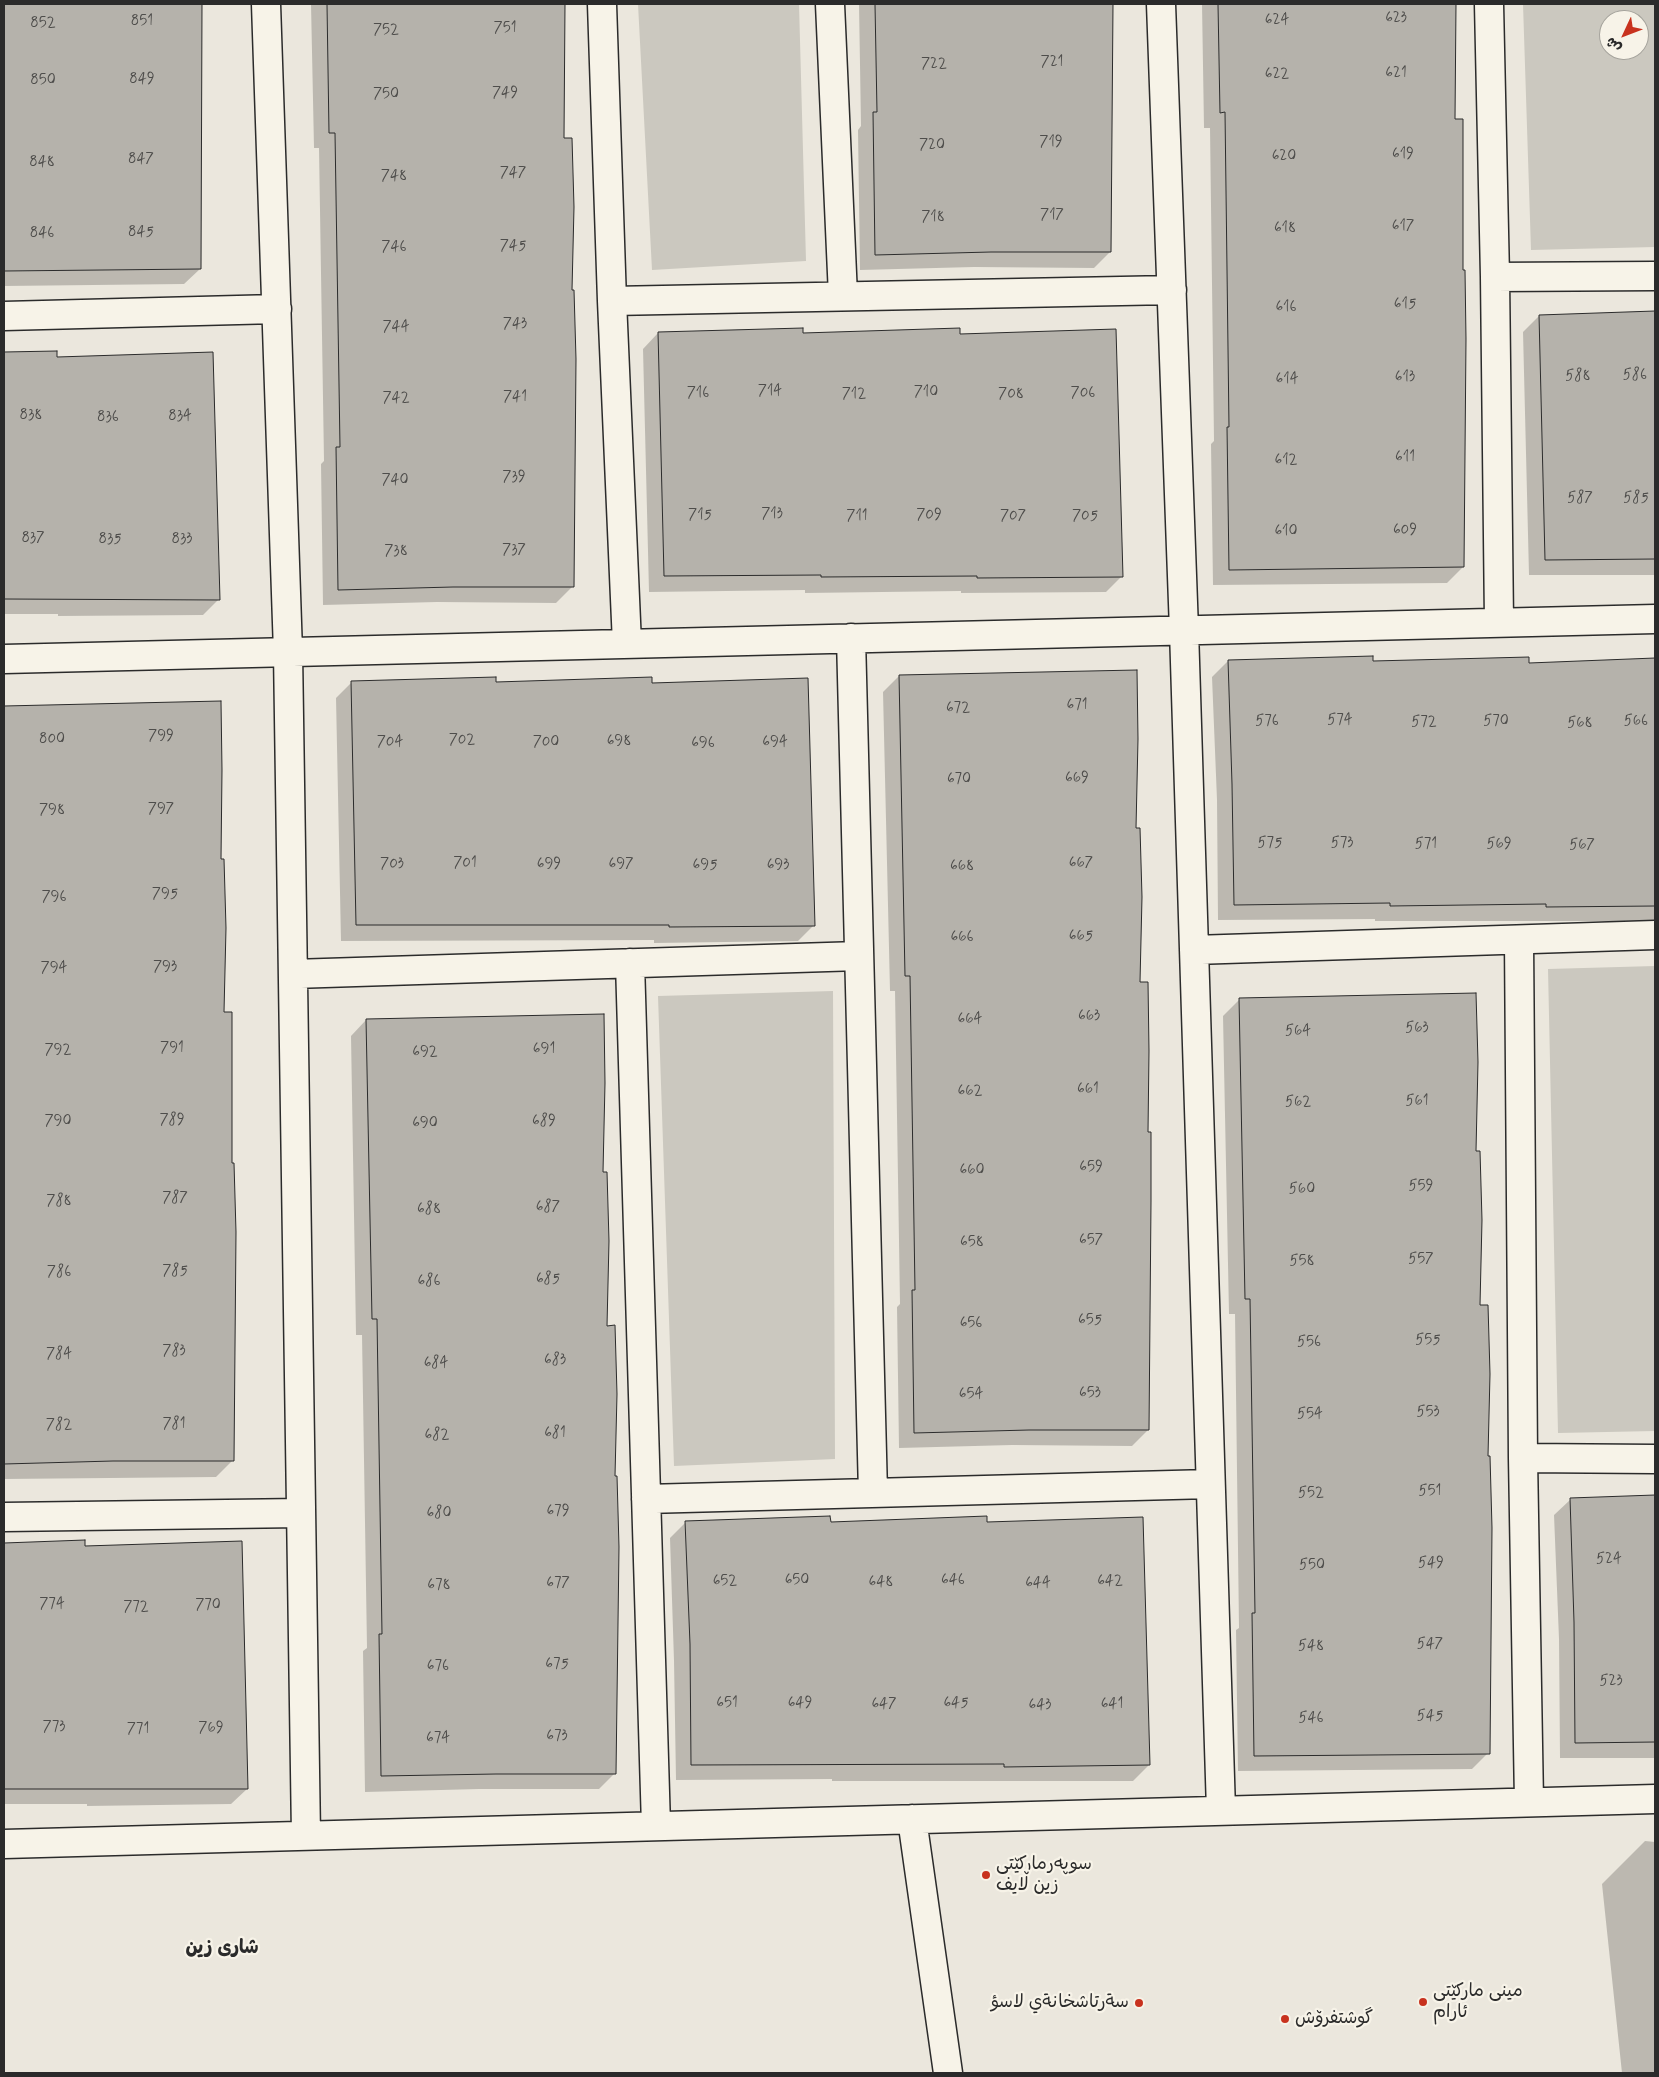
<!DOCTYPE html>
<html>
<head>
<meta charset="utf-8">
<style>
	body { margin:0 }
	#map { position:relative; width:1659px; height:2077px; overflow:hidden; background:#ebe7dd; font-family:Mynerve,"Playpen Sans Arabic",sans-serif }
	canvas { display:block }
	.frame { position:absolute; inset:0; border:5px solid #2b2b2b; pointer-events:none }
	.north { position:absolute; left:1599px; top:10px; width:50px; height:50px; box-sizing:border-box; background:#f7f3e8; border:1px solid #a5a39c; border-radius:50%; rotate:227deg; font-size:14px; font-weight:700; line-height:20px; text-align:center; color:#2b2b2b }
	.north::after { content:''; display:block; margin:auto; width:18px; height:22px; background:#c8321e; clip-path:polygon(50% 0,100% 100%,50% 72%,0 100%) }
</style>
</head>
<body>
<div id="map">
<canvas width="1659" height="2077"></canvas>
<div class="frame"></div>
<div class="north">ش</div>
</div>
<script>
const ctx = document.querySelector('canvas').getContext('2d');
ctx.lineJoin = 'round';
function fill(path, color) {
  ctx.fillStyle = color;
  ctx.fill(path, 'evenodd');
}
function poly(rows) {
  const path = new Path2D();
  for (const r of rows) {
    path.moveTo(r[0], r[1]);
    for (let i = 2; i < r.length; i += 2) path.lineTo(r[i], r[i + 1]);
  }
  return path;
}
function strokePath(path, color, width, dash) {
  ctx.strokeStyle = color;
  ctx.lineWidth = width;
  ctx.lineCap = dash ? 'butt' : 'round';
  ctx.setLineDash(dash || []);
  ctx.stroke(path);
}
function drawText(font, color, halo, rows, align = 'center') {
  ctx.font = font + ' Mynerve,"Playpen Sans Arabic",sans-serif';
  ctx.lineWidth = 4.5;
  ctx.setLineDash([]);
  ctx.textBaseline = 'middle';
  ctx.strokeStyle = halo;
  ctx.fillStyle = color;
  for (const [text, x, y, turn = 0] of rows) {
    ctx.save();
    ctx.translate(x, y);
    ctx.rotate((+turn || 0) * Math.PI / 180);
    ctx.textAlign = isNaN(turn) ? turn : align;
    if (halo) ctx.strokeText(text, 0, 0);
    ctx.fillText(text, 0, 0);
    ctx.restore();
  }
}
const green = poly([
	[638,4,799,4,806,261,652,270],
	[1523,4,1655,4,1655,247,1531,250],
	[1609,20,1639,20,1639,50,1609,50],
	[1655,966,1655,1431,1558,1433,1548,969],
	[833,991,835,1459,674,1466,658,996]
]);
const shadow = poly([
	[4,4,201,4,200,269,184,284,4,286],
	[311,4,564,4,563,140,571,291,572,587,556,603,437,602,323,605,321,464,324,461,319,148,314,148],
	[859,4,1112,4,1110,252,1094,268,974,267,860,270,858,130,861,126],
	[1202,4,1455,4,1454,120,1463,567,1447,583,1213,585,1211,444,1214,441,1210,128,1204,128],
	[1655,313,1655,575,1529,575,1523,332,1539,316],
	[658,333,802,334,1122,576,1106,592,961,593,961,591,805,593,805,590,649,592,643,349],
	[56,352,56,358,219,599,203,615,58,616,58,614,4,614,4,354],
	[1655,660,1655,921,1375,921,1375,919,1218,920,1217,800,1212,677,1228,661,1528,664],
	[899,676,1135,830,1139,983,1147,1134,1148,1430,1132,1446,1012,1445,899,1448,897,1307,900,1304,895,991,890,991,883,692],
	[352,682,651,684,814,925,798,941,654,943,654,940,341,941,336,698],
	[219,702,219,860,232,1461,216,1477,4,1479,4,707],
	[1239,1000,1475,1153,1479,1306,1487,1457,1488,1753,1472,1769,1238,1771,1236,1630,1239,1628,1235,1314,1229,1314,1223,1016],
	[366,1020,602,1173,606,1327,614,1477,615,1773,599,1789,479,1789,365,1792,363,1651,367,1648,362,1335,356,1335,351,1036],
	[1655,1497,1655,1758,1560,1758,1559,1639,1554,1515,1570,1500],
	[686,1522,986,1523,1149,1765,1133,1781,832,1781,832,1779,676,1780,674,1661,670,1538],
	[84,1542,84,1547,247,1789,231,1804,87,1806,87,1804,4,1804,4,1544],
	[1645,1841,1655,1842,1655,2073,1622,2073,1602,1884]
]);
const building = poly([
	[4,4,202,4,201,269,4,271,4,4],
	[327,4,565,4,564,138,572,138,574,207,572,290,574,290,576,359,574,587,453,587,338,590,336,447,340,447,335,133,329,133,327,4],
	[875,4,1113,4,1111,252,991,252,875,255,873,112,877,112,875,4],
	[1218,4,1456,4,1455,119,1463,119,1463,270,1465,270,1466,339,1464,567,1229,570,1227,427,1229,427,1225,112,1220,113,1218,4],
	[1655,311,1655,559,1545,560,1539,315,1655,311],
	[803,328,803,333,960,328,960,334,1116,329,1123,577,977,578,977,576,821,577,821,575,664,576,658,332,803,328],
	[57,351,57,357,213,352,220,600,4,599,4,352,57,351],
	[1373,656,1373,661,1529,657,1529,663,1655,658,1655,906,1546,907,1546,904,1390,906,1390,903,1234,905,1232,784,1228,660,1373,656],
	[1137,670,1138,739,1136,828,1140,828,1142,897,1140,982,1148,982,1149,1051,1148,1132,1151,1132,1151,1202,1149,1430,1029,1430,914,1433,912,1290,915,1290,910,976,905,976,899,675,1137,670],
	[496,677,496,682,652,677,652,683,808,678,815,926,669,927,669,925,356,925,351,681,496,677],
	[221,701,222,770,221,859,224,859,226,928,224,1012,232,1012,232,1163,234,1163,236,1232,234,1461,113,1461,4,1464,4,706,221,701],
	[1476,993,1478,1062,1476,1151,1480,1151,1482,1220,1480,1305,1488,1305,1490,1374,1488,1456,1490,1456,1492,1528,1490,1754,1254,1756,1252,1613,1255,1613,1250,1299,1245,1299,1239,998,1476,993],
	[604,1014,605,1083,603,1172,607,1172,609,1241,607,1326,615,1325,617,1394,615,1476,617,1476,619,1547,616,1774,496,1774,381,1776,379,1634,382,1634,377,1319,372,1319,366,1019,604,1014],
	[1655,1495,1655,1742,1575,1743,1574,1622,1570,1498,1655,1495],
	[830,1516,831,1522,987,1516,987,1522,1143,1517,1150,1765,1004,1767,1004,1764,691,1765,690,1644,685,1521,830,1516],
	[85,1540,85,1546,242,1541,248,1789,4,1789,4,1543,85,1540]
]);
const street = poly([
	[266,4,288,652,306,1835],
	[602,4,612,301,627,644],
	[830,4,843,296],
	[1161,4,1184,630,1221,1810],
	[1489,4,1495,277,1499,622],
	[1495,277,1655,276],
	[612,301,1172,290],
	[4,316,277,309],
	[851,638,873,1493],
	[4,659,1655,619],
	[1519,940,1523,1458,1529,1802],
	[1194,950,1655,935],
	[630,963,656,1826],
	[293,974,859,956],
	[1523,1458,1655,1459],
	[646,1499,1210,1484],
	[4,1517,301,1513],
	[912,1819,948,2073],
	[4,1844,1655,1799]
]);
const markers = [
	[986,1875,5,"#c8321e"],
	[1423,2002,5,"#c8321e"],
	[1139,2003,5,"#c8321e"],
	[1285,2019,5,"#c8321e"]
];
const numberNames = [
	["623",1396,19],
	["624",1277,21],
	["851",142,22],
	["852",43,24],
	["751",505,29],
	["752",386,31],
	["721",1052,63],
	["722",934,65],
	["621",1396,74],
	["622",1277,75],
	["849",142,80],
	["850",43,81],
	["749",505,94],
	["750",386,95],
	["719",1051,143],
	["720",932,146],
	["619",1403,155],
	["620",1284,157],
	["847",141,160],
	["848",42,163],
	["747",513,174],
	["748",394,177],
	["717",1052,216],
	["718",933,218],
	["617",1403,227],
	["618",1285,229],
	["845",141,233],
	["846",42,234],
	["745",513,247],
	["746",394,248],
	["615",1405,305],
	["616",1286,308],
	["743",515,325],
	["744",396,328],
	["586",1635,376],
	["588",1578,377],
	["613",1405,378],
	["614",1287,380],
	["714",770,392],
	["710",926,393],
	["716",698,394],
	["706",1083,394],
	["712",854,395],
	["708",1011,395],
	["741",515,398],
	["742",396,399],
	["838",31,416],
	["834",180,417],
	["836",108,418],
	["611",1405,458],
	["612",1286,461],
	["739",514,478],
	["740",395,481],
	["587",1580,499],
	["585",1636,499],
	["713",772,515],
	["715",700,516],
	["709",929,516],
	["711",857,517],
	["707",1013,517],
	["705",1085,517],
	["609",1405,531],
	["610",1286,532],
	["837",33,539],
	["835",110,540],
	["833",182,540],
	["737",514,551],
	["738",396,552],
	["671",1077,706],
	["672",958,709],
	["574",1340,721],
	["576",1267,722],
	["570",1496,722],
	["566",1636,722],
	["572",1424,723],
	["568",1580,724],
	["799",161,737],
	["800",52,740],
	["702",462,741],
	["698",619,742],
	["704",390,743],
	["700",546,743],
	["694",775,743],
	["696",703,744],
	["669",1077,779],
	["670",959,780],
	["797",161,810],
	["798",52,811],
	["575",1270,844],
	["573",1342,844],
	["571",1426,845],
	["569",1499,845],
	["567",1582,846],
	["701",465,864],
	["667",1081,864],
	["703",392,865],
	["699",549,865],
	["697",621,865],
	["695",705,866],
	["693",778,866],
	["668",962,867],
	["795",165,895],
	["796",54,898],
	["665",1081,937],
	["666",962,938],
	["793",165,968],
	["794",54,969],
	["663",1089,1017],
	["664",970,1020],
	["563",1417,1029],
	["564",1298,1032],
	["791",172,1049],
	["691",544,1050],
	["792",58,1051],
	["692",425,1053],
	["661",1088,1090],
	["662",970,1092],
	["561",1417,1102],
	["562",1298,1103],
	["789",172,1121],
	["790",58,1122],
	["689",544,1122],
	["690",425,1124],
	["659",1091,1168],
	["660",972,1171],
	["559",1421,1187],
	["560",1302,1190],
	["787",175,1199],
	["788",59,1202],
	["687",548,1208],
	["688",429,1210],
	["657",1091,1241],
	["658",972,1243],
	["557",1421,1260],
	["558",1302,1262],
	["785",175,1272],
	["786",59,1273],
	["685",548,1280],
	["686",429,1282],
	["655",1090,1321],
	["656",971,1324],
	["555",1428,1341],
	["556",1309,1343],
	["783",174,1352],
	["784",59,1355],
	["683",555,1361],
	["684",436,1364],
	["653",1090,1394],
	["654",971,1395],
	["553",1428,1413],
	["554",1310,1415],
	["781",174,1425],
	["782",59,1426],
	["681",555,1434],
	["682",437,1436],
	["551",1430,1492],
	["552",1311,1494],
	["679",558,1512],
	["680",439,1514],
	["524",1609,1560],
	["549",1431,1564],
	["550",1312,1566],
	["650",797,1581],
	["646",953,1581],
	["652",725,1582],
	["642",1110,1582],
	["648",881,1583],
	["677",558,1584],
	["644",1038,1584],
	["678",439,1586],
	["774",52,1605],
	["770",208,1606],
	["772",136,1608],
	["547",1430,1645],
	["548",1311,1647],
	["675",557,1665],
	["676",438,1667],
	["523",1611,1682],
	["651",727,1704],
	["649",800,1704],
	["645",956,1704],
	["647",884,1705],
	["641",1112,1705],
	["643",1040,1706],
	["545",1430,1717],
	["546",1311,1719],
	["773",54,1728],
	["769",211,1729],
	["771",138,1730],
	["673",557,1737],
	["674",438,1739]
];
const poiNames = [
	["سوپەرماركێتی",996,1865],
	["زین ڵایف",996,1886],
	["مينی ماركێتی",1433,1992],
	["ئارام",1433,2013],
	["سةرتاشخانةي لاسؤ",1129,2003,"right"],
	["گوشتفرۆش",1295,2019]
];
const neighbourhoodNames = [
	["شاری زین",222,1949]
];
fill(green, '#cbc8bf');
fill(shadow, '#0003');
fill(building, '#b5b2ab');
strokePath(building, '#2b2b2b', 1);
strokePath(street, '#2b2b2b', 31);
strokePath(street, '#f7f3e8', 28);
for (const [x, y, r, color] of markers) {
  const dot = new Path2D();
  dot.arc(x, y, r, 0, 2 * Math.PI);
  ctx.fillStyle = color;
  ctx.fill(dot);
  strokePath(dot, '#f7f3e8', 2);
}
drawText('15px', '#4e4d4b', null, numberNames);
drawText('18px', '#2b2b2b', '#f7f3e8', poiNames, 'left');
drawText('bold 19px', '#2b2b2b', '#f7f3e8', neighbourhoodNames);
</script>
</body>
</html>
